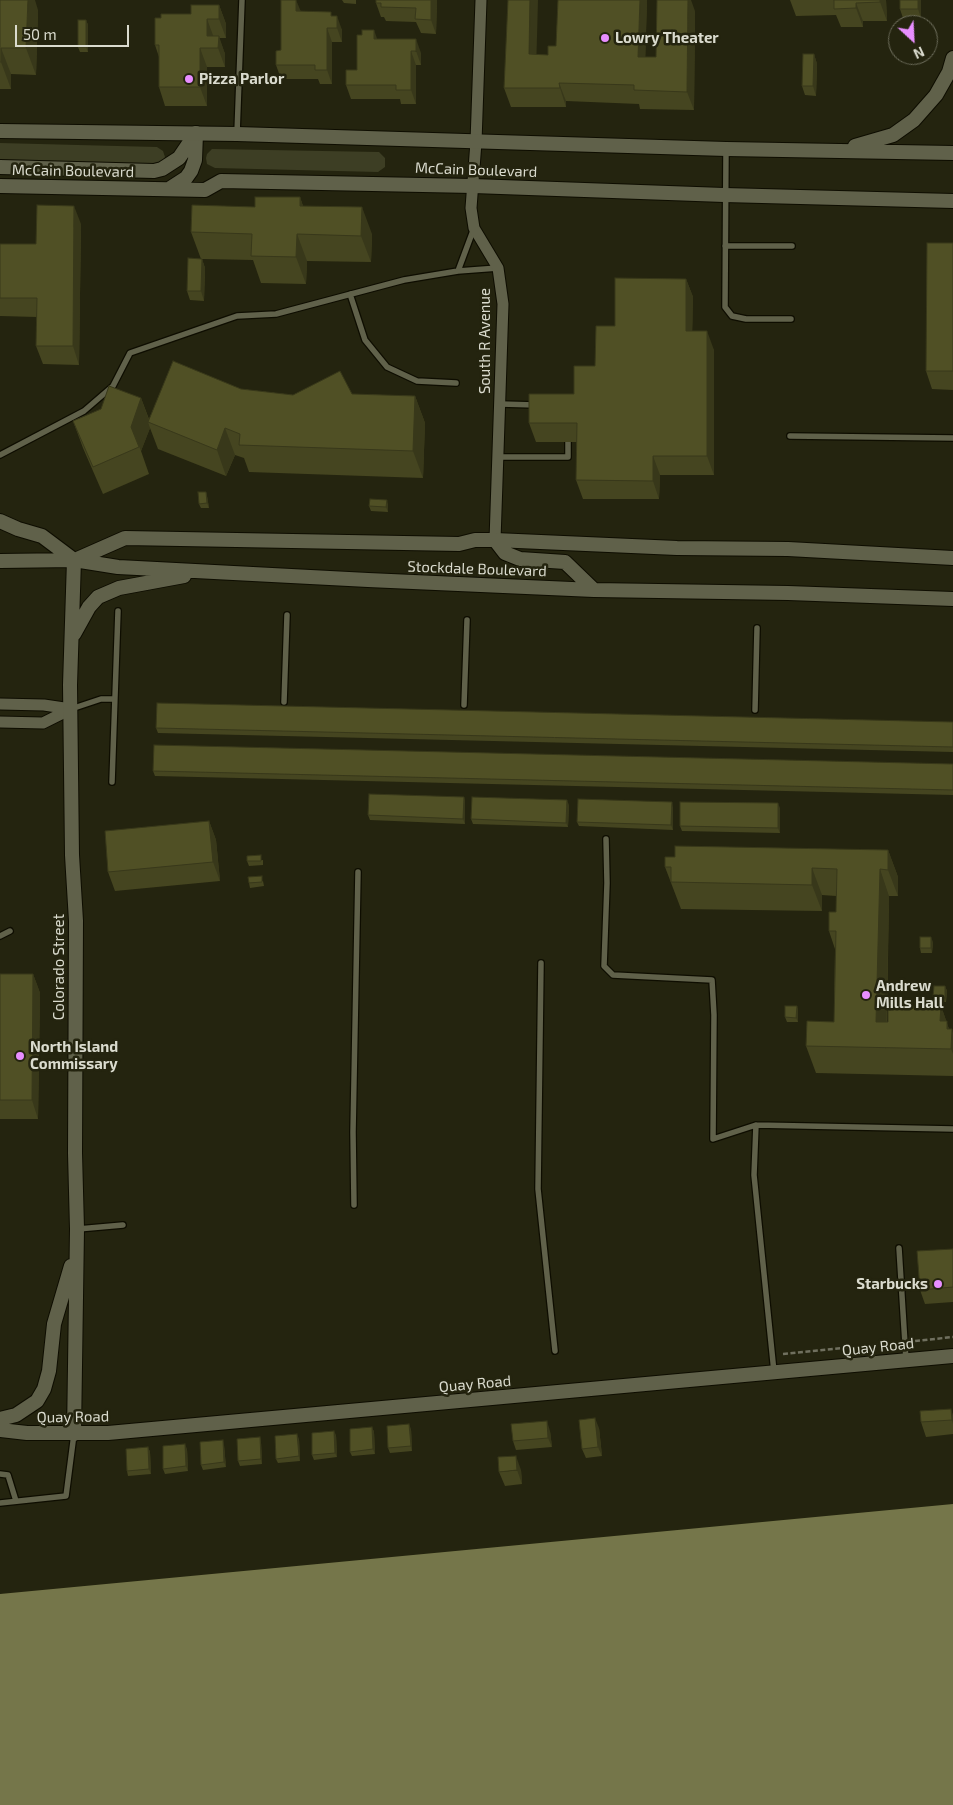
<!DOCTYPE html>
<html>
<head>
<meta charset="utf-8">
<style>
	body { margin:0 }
	#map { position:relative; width:953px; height:1805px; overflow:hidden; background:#24240f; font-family:"Exo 2",sans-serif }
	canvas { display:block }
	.north { position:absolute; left:888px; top:15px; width:50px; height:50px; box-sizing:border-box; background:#24240f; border:1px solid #6d6d5b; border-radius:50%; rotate:155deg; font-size:14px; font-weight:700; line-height:20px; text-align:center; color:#dadbce }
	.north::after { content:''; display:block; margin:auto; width:18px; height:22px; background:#e88eff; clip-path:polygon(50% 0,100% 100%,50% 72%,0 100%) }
	.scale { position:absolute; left:15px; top:25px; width:114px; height:22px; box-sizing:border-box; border:2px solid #dadbce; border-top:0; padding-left:6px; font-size:15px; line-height:18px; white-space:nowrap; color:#dadbce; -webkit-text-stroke:4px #24240f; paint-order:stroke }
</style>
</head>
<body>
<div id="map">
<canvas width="953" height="1805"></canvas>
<div class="north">N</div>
<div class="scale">50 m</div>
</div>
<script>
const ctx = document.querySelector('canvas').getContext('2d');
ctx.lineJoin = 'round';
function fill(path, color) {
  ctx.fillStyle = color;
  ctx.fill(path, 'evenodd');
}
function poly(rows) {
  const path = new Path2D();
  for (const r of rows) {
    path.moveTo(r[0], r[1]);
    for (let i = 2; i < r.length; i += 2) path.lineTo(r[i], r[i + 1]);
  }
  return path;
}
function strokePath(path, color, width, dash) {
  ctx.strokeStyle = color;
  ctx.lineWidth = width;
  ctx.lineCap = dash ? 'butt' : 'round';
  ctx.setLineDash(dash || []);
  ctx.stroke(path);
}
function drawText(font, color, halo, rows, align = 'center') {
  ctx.font = font + ' "Exo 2",sans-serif';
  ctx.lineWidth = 5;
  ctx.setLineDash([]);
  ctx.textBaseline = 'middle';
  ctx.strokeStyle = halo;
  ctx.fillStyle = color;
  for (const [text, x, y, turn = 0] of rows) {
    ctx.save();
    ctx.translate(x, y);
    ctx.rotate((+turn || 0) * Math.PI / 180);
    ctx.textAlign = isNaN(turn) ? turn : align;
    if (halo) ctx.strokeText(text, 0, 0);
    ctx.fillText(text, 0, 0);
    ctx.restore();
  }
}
const green = poly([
	[0,143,157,147,163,151,165,157,162,164,159,166,0,162],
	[212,149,379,152,385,158,385,167,378,172,215,168,207,164,206,158,207,154]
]);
const water = poly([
	[953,1504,953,1805,0,1805,0,1594]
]);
const path = poly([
	[915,1341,953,1337],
	[783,1354,894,1343]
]);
const service = poly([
	[237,133,242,0],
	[726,150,725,307,732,316,746,319,791,319],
	[725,246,792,246],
	[458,271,474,228],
	[350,294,365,340,387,367,417,381,456,383],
	[500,404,536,405],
	[790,436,953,438],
	[0,455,84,411,113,386,130,353,237,316,276,314,404,280,458,271,498,268],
	[498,457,568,457,568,442],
	[284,702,287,615],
	[464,705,467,620],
	[71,709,101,699,114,699],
	[755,710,757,628],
	[112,782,118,611],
	[606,839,607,883,604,966,613,975,712,980,714,1015,713,1139,756,1125,953,1129],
	[0,936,10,931],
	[541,963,538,1189,555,1351],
	[756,1125,754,1175,774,1372],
	[354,1205,353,1132,358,872],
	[78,1229,123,1225],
	[899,1248,906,1360],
	[0,1474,8,1475,16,1501],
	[0,1503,66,1496,74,1434]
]);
const minor = poly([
	[481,0,476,142,471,208,474,228,498,268,503,304,495,540],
	[0,704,44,705,71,709],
	[0,722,43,723,71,709]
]);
const tertiary = poly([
	[0,167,154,171,162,169,179,158,196,133],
	[0,186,205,190,221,181,473,186,724,195,953,201],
	[169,189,186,178,191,171,195,160,196,134]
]);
const secondary = poly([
	[0,131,237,134,726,149,953,153],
	[855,146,893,135,914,120,936,95,949,72,953,58],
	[0,521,18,529,42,536,74,560],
	[495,540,505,553,520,559,565,562,594,590],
	[75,560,125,538,459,544,475,540,495,540,677,548,788,549,953,558],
	[0,561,74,560,118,567,368,580,594,590,788,593,953,599],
	[74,634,89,607,98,597,119,588,184,576],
	[0,1419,16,1415,37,1401,44,1389,49,1371,54,1324,71,1266],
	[0,1430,27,1433,108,1433,953,1356],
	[74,1434,77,1229,75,1153,76,921,72,855,70,685,74,560]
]);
const wall = poly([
	[0,0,38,10,36,75,11,74,11,89,0,89],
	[342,0,356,0,356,4,344,3],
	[437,0,436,34,421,33,416,22,386,21,384,17,381,17,376,3],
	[558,0,647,0,645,57,656,57,695,11,694,110,640,109,639,104,566,101,566,107,511,107,504,88,536,55,548,55,556,46],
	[790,0,886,0,887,21,863,21,863,27,841,27,836,15,796,16],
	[921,0,921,18,903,18,900,9],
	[219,5,226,24,226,38,219,38,225,54,225,67,207,67,207,106,165,106,159,87,159,57,155,45,191,14],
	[301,11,333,16,342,30,342,42,332,42,332,84,320,84,318,79,281,79,276,65],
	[86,20,88,25,88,52,80,52,78,47],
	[362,35,377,39,421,53,421,65,416,65,416,104,401,104,400,99,351,99,346,85,357,70],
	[814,54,817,64,816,96,805,95,802,86],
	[300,197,303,206,372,234,371,262,307,261,306,284,261,283,253,260,202,259,205,268,204,301,190,300,187,291,201,259,191,232,255,207],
	[81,224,79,365,43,364,36,346,37,317,0,316,0,244,36,244],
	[953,243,953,390,932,389,926,371],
	[686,279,693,297,692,331,714,350,714,475,660,475,659,499,583,499,576,480,577,442,536,442,529,423,574,394,595,366,615,326],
	[241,389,293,395,352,394,415,396,425,423,423,478,249,472,244,458,235,455,226,476,158,449,150,428,141,451,149,474,103,494,83,448,73,421,141,398,149,419],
	[206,492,207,496,209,508,201,508,199,504],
	[388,504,388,512,371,511,369,506],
	[953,722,953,752,158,733,156,728],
	[953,764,953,795,155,776,153,771],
	[464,797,465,802,465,824,370,820,368,815],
	[569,805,568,827,473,824,471,819],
	[673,807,673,830,579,826,577,822],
	[780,808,780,833,682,831,680,826],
	[209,821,216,840,220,881,115,891,108,872],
	[888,850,898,877,898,896,889,896,887,1022,941,1006,949,1029,953,1033,953,1076,816,1073,806,1046,834,1022,835,949,829,931,836,912,836,896,822,895,822,911,681,909,665,867,675,857],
	[263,860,263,865,249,866,247,861],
	[263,881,264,886,250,888,249,883],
	[933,942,932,953,921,953,920,948],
	[0,974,33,974,40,993,38,1119,0,1119],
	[945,986,947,991,946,1002,935,1002,933,997],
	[797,1006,798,1011,798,1022,787,1022,785,1017],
	[953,1249,953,1302,925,1304,920,1290],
	[953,1415,953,1434,926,1437,921,1422],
	[372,1427,374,1432,375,1454,352,1456,350,1452],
	[599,1428,602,1456,586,1458,582,1449],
	[411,1429,412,1451,390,1453,388,1448],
	[550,1431,552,1447,516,1450,513,1441],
	[336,1435,337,1457,314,1460,312,1455],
	[260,1437,261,1442,262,1464,240,1466,238,1461],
	[299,1439,300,1461,278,1463,276,1459],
	[224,1445,226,1467,203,1470,201,1465],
	[148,1447,150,1452,151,1474,128,1476,127,1471],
	[187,1449,188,1471,165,1474,163,1469],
	[521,1470,522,1484,505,1486,499,1472]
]);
const shadedWall = poly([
	[28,0,35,0,38,10,36,75,26,48],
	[296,0,302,14,296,11],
	[431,0,437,0,436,34,431,20],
	[530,0,538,0,536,73,529,54],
	[640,0,647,0,645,76,638,57],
	[688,0,691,0,695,11,694,110,687,92],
	[880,0,886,0,887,21,880,2],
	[918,0,921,0,921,18,918,9],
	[856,3,863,21,863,27,856,8],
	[219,5,226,24,226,38,219,19],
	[337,16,342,30,342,42,337,28],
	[207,19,214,38,207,36],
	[86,20,88,25,88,52,86,47],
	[327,28,332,42,332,84,327,70],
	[374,30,379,44,374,39],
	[219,36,225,54,225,67,218,48],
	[416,39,421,53,421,65,416,51],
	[1,48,11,74,11,89,1,62],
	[200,48,207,67,207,106,200,87],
	[411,51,416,65,416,104,411,90],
	[814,54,817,64,816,96,813,86],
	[559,83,566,101,566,107,560,88],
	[300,197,309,224,300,206],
	[74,206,81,224,79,365,73,346],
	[362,207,372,234,371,262,361,236],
	[297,234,307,261,306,284,296,257],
	[202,259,205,268,204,301,201,291],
	[686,279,693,297,692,350,686,331],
	[707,331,714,350,714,475,707,456],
	[415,396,425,423,423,478,413,451],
	[141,398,150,423,148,422,150,428,141,451,131,427],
	[225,428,235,455,226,476,217,450],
	[653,456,660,475,659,499,653,481],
	[206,492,207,496,209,508,207,503],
	[387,500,388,504,388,512,386,507],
	[464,797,465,802,465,824,463,819],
	[567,800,569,805,568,827,566,823],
	[672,802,673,807,673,830,671,825],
	[778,803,780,808,780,833,778,828],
	[209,821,216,840,220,881,213,862],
	[888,850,898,877,898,896,888,870],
	[812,868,822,895,822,911,812,885],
	[880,869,889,896,886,1049,876,1022],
	[931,937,933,942,932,953,931,948],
	[33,974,40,993,38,1119,32,1100],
	[945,986,947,991,946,1002,945,998],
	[797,1006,798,1011,798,1022,796,1018],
	[941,1006,951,1035,952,1029,953,1033,953,1054,940,1021],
	[951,1409,953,1415,953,1424,952,1420],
	[595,1418,599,1428,602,1456,598,1447],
	[547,1421,550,1431,552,1447,548,1438],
	[409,1424,411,1429,412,1451,411,1446],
	[372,1427,374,1432,375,1454,373,1449],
	[334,1431,336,1435,337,1457,335,1453],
	[297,1434,299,1439,300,1461,299,1456],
	[260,1437,261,1442,262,1464,261,1459],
	[223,1440,224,1445,226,1467,224,1462],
	[185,1444,187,1449,188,1471,186,1466],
	[148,1447,150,1452,151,1474,149,1469],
	[516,1456,521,1470,522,1484,517,1470]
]);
const building = poly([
	[0,0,28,0,26,48,1,48,1,62,0,62,0,0],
	[281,0,296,0,296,11,331,12,331,16,337,16,337,28,327,28,327,70,315,70,315,65,276,65,276,51,281,50,281,0],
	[376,0,431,0,431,20,415,19,416,8,381,7,381,3,376,3,376,0],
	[508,0,530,0,529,54,548,55,548,46,556,46,558,0,640,0,638,57,656,57,657,0,688,0,687,92,634,90,634,85,559,83,560,88,504,88,508,0],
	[834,0,880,0,880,2,856,3,856,8,834,9,834,0],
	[900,0,918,0,918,9,900,9,900,0],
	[191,5,219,5,219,19,207,19,207,36,219,36,218,48,200,48,200,87,159,87,159,45,155,45,155,18,161,18,161,14,191,14,191,5],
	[78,20,86,20,86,47,78,47,78,20],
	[362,30,374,30,374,39,416,39,416,51,411,51,411,90,396,90,396,85,346,85,346,70,357,70,357,35,362,35,362,30],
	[803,54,814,54,813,86,802,86,803,54],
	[255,197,300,197,300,206,362,207,361,236,297,234,296,257,251,256,252,234,191,232,192,205,255,207,255,197],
	[37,205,74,206,73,346,36,346,37,298,0,298,0,244,36,244,37,205],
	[927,243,953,243,953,371,926,371,927,243],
	[188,258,202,259,201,291,187,291,188,258],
	[615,278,686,279,686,331,707,331,707,456,653,456,653,481,576,480,577,423,529,423,529,394,574,394,574,366,595,366,596,326,615,326,615,278],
	[173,361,241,389,293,395,340,371,352,394,415,396,413,451,239,445,240,434,225,428,217,450,148,422,173,361],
	[109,386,141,398,131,427,139,447,93,467,73,421,101,409,109,386],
	[198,492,206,492,207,503,199,504,198,492],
	[370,499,387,500,386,507,369,506,370,499],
	[157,703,953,722,953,747,156,728,157,703],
	[154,745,953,764,953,790,153,771,154,745],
	[369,794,464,797,463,819,368,815,369,794],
	[472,797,567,800,566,823,471,819,472,797],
	[578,799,672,802,671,825,577,822,578,799],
	[680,802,778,803,778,828,680,826,680,802],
	[209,821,213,862,108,872,105,831,209,821],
	[675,846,888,850,888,870,880,869,876,1022,888,1022,888,1005,941,1006,940,1021,947,1021,947,1029,952,1029,951,1049,806,1046,807,1021,834,1022,836,931,829,931,829,912,836,912,837,869,812,868,812,885,671,882,671,867,665,867,665,857,675,857,675,846],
	[261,855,261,861,247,861,247,856,261,855],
	[262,876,262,882,249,883,248,877,262,876],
	[920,937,931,937,931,948,920,948,920,937],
	[0,974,33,974,32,1100,0,1100,0,974],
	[934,986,945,986,945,998,933,997,934,986],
	[785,1006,797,1006,796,1018,785,1017,785,1006],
	[953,1249,953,1287,920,1290,917,1251,953,1249],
	[951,1409,952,1420,921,1422,920,1411,951,1409],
	[595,1418,598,1447,582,1449,579,1420,595,1418],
	[547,1421,548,1438,513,1441,511,1424,547,1421],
	[409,1424,411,1446,388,1448,387,1426,409,1424],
	[372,1427,373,1449,350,1452,350,1429,372,1427],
	[334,1431,335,1453,312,1455,312,1433,334,1431],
	[297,1434,299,1456,276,1459,275,1436,297,1434],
	[260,1437,261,1459,238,1461,237,1439,260,1437],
	[223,1440,224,1462,201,1465,200,1442,223,1440],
	[185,1444,186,1466,163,1469,163,1446,185,1444],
	[148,1447,149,1469,127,1471,126,1449,148,1447],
	[516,1456,517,1470,499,1472,498,1457,516,1456]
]);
const markers = [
	[605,38,5,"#e88eff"],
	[189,79,5,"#e88eff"],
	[866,995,5,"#e88eff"],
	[20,1056,5,"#e88eff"],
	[938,1284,5,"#e88eff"]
];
const poiNames = [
	["Lowry Theater",615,38],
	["Pizza Parlor",199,79],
	["Andrew",876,986],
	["Mills Hall",876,1003],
	["North Island",30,1047],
	["Commissary",30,1064],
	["Starbucks",928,1284,"right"]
];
const streetNames = [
	["McCain Boulevard",476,170,2],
	["McCain Boulevard",73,171,1],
	["South R Avenue",485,341,-90],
	["Stockdale Boulevard",477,569,2],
	["Colorado Street",59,967,-90],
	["Quay Road",878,1347,-6],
	["Quay Road",475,1384,-5],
	["Quay Road",73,1417,-1]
];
fill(green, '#3d3e24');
fill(water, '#75764a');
strokePath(service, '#0e0d00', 8);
strokePath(minor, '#0e0d00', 13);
strokePath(tertiary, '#0e0d00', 16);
strokePath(secondary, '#0e0d00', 16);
strokePath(path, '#70705f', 2.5, [5, 2.5]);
strokePath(service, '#60614a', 5.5);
strokePath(minor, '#60614a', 11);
strokePath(tertiary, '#60614a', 14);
strokePath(secondary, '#60614a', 14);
fill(wall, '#454520');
fill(shadedWall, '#38381a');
fill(building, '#505025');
strokePath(building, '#38381a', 1);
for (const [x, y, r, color] of markers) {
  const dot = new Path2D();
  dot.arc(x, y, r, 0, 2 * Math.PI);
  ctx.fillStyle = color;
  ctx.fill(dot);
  strokePath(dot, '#24240f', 2);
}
drawText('bold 15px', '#dadbce', '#24240f', poiNames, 'left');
drawText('15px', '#dadbce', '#24240f', streetNames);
</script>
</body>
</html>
